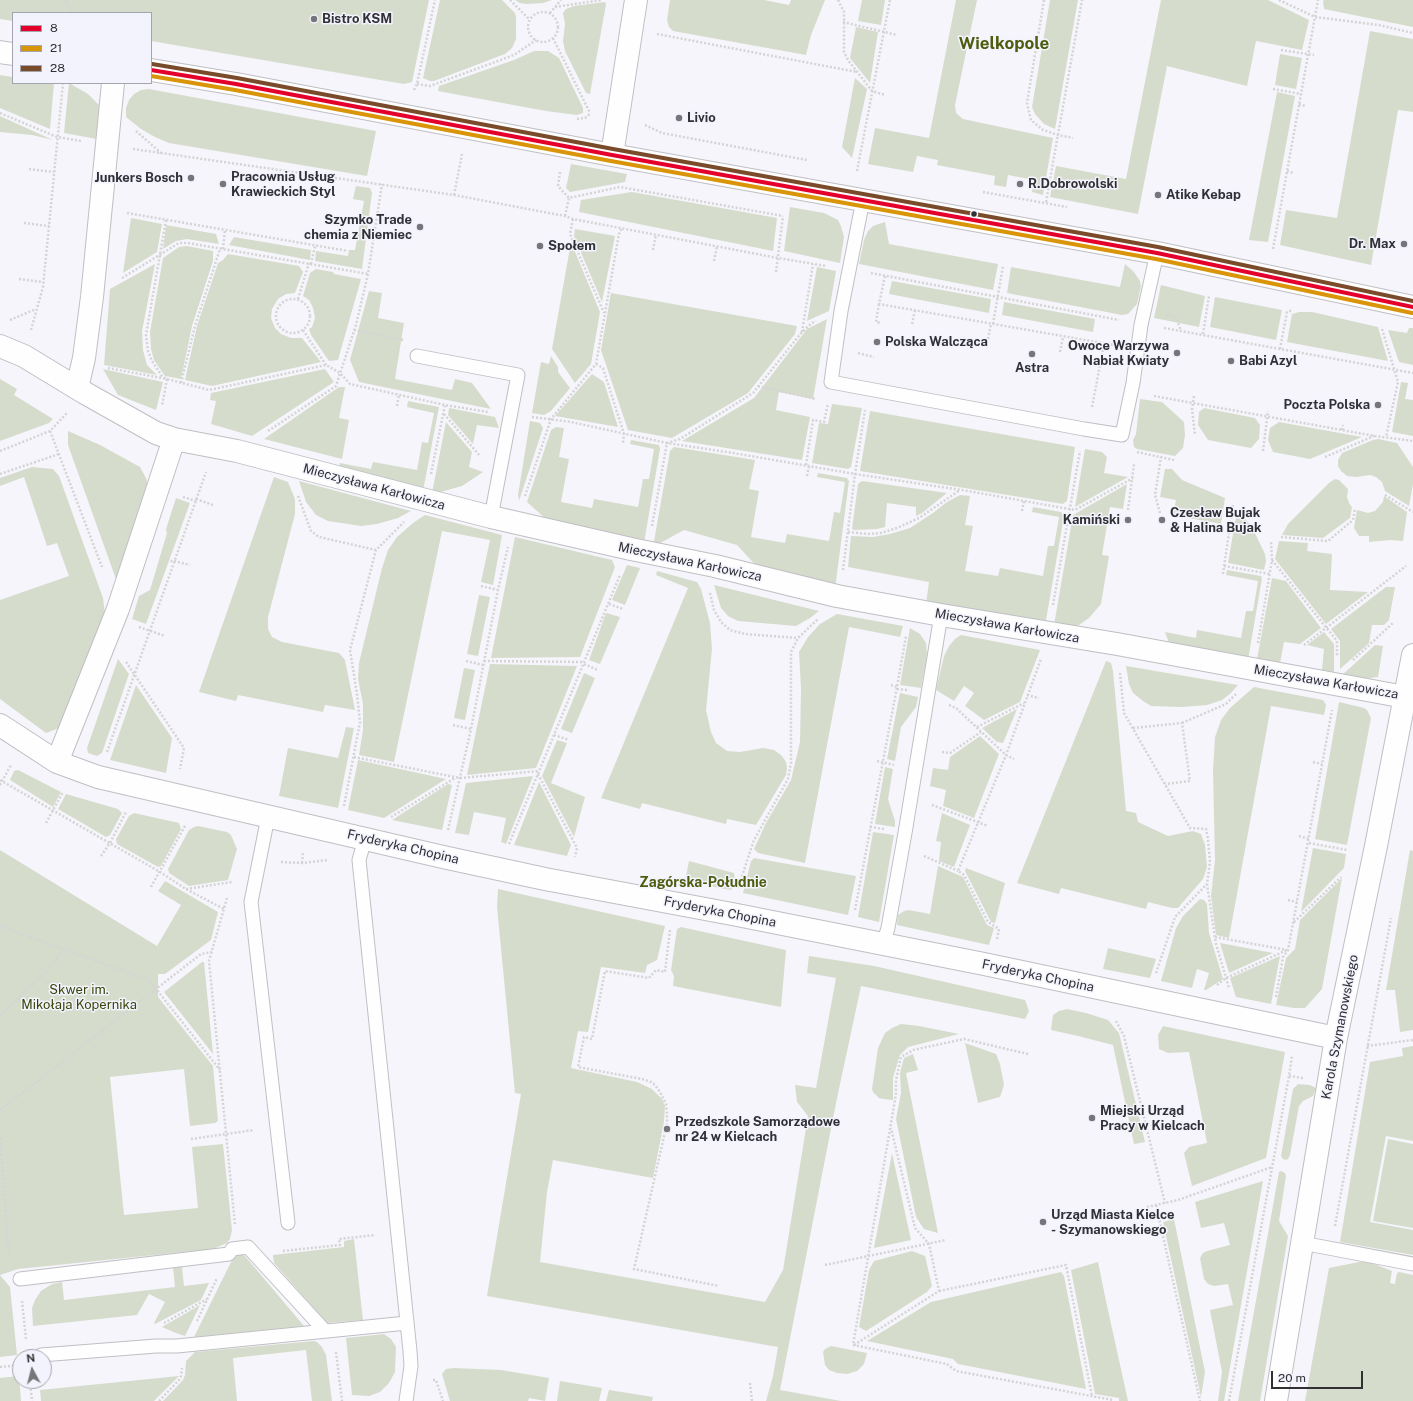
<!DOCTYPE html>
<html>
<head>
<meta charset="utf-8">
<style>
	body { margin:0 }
	#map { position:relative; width:1413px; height:1401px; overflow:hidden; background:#f5f5fb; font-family:"Public Sans",sans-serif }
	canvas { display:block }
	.legend { position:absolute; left:12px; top:12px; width:140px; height:72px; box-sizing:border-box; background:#f3f3fd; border:1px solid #a5a5ad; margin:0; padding:5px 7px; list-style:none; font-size:12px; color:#303035 }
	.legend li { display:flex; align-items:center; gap:8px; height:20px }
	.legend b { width:20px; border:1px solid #a5a5ad }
	.north { position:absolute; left:12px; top:1349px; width:40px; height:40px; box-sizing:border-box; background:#f3f3fd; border:1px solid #a5a5ad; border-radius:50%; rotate:353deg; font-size:11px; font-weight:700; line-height:16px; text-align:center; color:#303035 }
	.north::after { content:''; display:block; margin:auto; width:14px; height:18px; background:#75757a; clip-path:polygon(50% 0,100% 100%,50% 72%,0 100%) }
	.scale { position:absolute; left:1271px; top:1371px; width:92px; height:18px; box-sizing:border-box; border:2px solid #303035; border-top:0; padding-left:5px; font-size:12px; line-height:14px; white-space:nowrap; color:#303035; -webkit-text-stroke:3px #f3f3fd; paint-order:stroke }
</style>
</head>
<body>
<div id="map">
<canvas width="1413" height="1401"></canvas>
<ul class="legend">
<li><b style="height:5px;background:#e4002b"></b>8</li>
<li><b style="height:5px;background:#d99408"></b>21</li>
<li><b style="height:5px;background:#7a4b2a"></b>28</li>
</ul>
<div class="north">N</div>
<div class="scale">20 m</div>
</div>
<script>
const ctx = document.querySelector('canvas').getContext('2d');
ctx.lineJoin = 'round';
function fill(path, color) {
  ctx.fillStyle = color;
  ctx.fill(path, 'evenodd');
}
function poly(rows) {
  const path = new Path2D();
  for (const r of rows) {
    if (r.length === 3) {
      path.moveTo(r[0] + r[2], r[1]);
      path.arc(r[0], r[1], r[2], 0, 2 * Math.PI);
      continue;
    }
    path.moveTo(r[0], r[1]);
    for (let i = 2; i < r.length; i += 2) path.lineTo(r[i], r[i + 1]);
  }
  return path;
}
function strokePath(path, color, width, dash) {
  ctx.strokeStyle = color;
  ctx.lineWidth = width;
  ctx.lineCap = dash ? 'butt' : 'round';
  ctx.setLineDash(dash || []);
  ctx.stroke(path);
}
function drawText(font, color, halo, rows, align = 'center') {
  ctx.font = font + ' "Public Sans",sans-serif';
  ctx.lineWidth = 3;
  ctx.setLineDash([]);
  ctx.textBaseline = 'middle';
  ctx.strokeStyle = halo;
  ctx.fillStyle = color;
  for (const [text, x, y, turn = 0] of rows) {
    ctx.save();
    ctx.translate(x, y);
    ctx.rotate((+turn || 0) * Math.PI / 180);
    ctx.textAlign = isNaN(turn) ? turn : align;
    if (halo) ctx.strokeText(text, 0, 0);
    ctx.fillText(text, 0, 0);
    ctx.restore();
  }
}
const green = poly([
	[0,0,429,0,412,82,404,84,151,41,151,13,13,13,13,21,0,19],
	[440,0,502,0,515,13,516,17,516,39,512,48,505,54,434,81,430,81,423,78],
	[515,0,552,0,543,3,526,4,520,3],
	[670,0,764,0,789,5,791,0,825,0,811,35,806,55,673,31,669,27,667,20],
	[862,0,885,0,881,25,858,21],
	[956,0,977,0,955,105,956,113,963,119,1053,138,1043,195,1032,192,1034,180,1008,175,1006,187,994,185,995,176,937,165,938,160,917,156,913,172,868,164,875,128,929,138],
	[1050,0,1078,0,1055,129,1044,124,1035,114,1032,107],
	[1161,0,1268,0,1309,20,1302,50,1256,41,1247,86,1167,66,1138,214,1050,197,1056,166,1126,179],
	[1324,0,1413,0,1413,27,1324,9,1323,1],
	[605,2,606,4,590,94,586,93,565,51,563,41,565,24,563,13,566,9,574,6],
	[856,27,878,32,870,83,850,58],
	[1370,31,1413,39,1413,112,1398,110,1371,265,1280,245,1286,210,1337,218],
	[534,51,548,51,559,58,583,108,583,113,577,115,546,111,443,92,438,91,439,86,514,60],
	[1280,54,1302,58,1296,89,1275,85],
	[0,75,13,77,13,83,54,83,50,129,0,108],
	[855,78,867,89,852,158,842,147],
	[69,83,88,94,100,106,97,139,64,133],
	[149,89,376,131,367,176,169,143,155,137,141,129,126,117,126,108,129,100,134,94,141,90],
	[1277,92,1295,96,1268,242,1249,240],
	[0,116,53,140,32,135,0,132],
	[571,164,627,174,625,182,570,192,566,188],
	[356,186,370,188,372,193,362,269,315,261,316,251,348,256,349,250,355,250,364,201,353,199],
	[632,192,777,218,773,251,579,212,581,200],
	[790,207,824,213,838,220,841,226,844,237,840,263,784,251],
	[131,218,162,224,157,252,123,273],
	[885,222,889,244,998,264,993,290,859,264,864,240,868,231,873,226],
	[166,225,216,234,219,244,187,239,176,241,163,249],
	[575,229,615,236,602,302,574,236],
	[234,237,311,250,310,260,229,245],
	[571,242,600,312,591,364,575,383,552,349],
	[187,246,213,251,213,261,192,326,181,379,165,376,154,360,151,349,150,332,163,258,179,247],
	[228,254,299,266,303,272,295,293,286,294,278,299,272,309,271,318,275,328,281,334,291,338,302,338,321,362,212,386,185,380,197,326,218,263,223,260],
	[155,264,142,331,143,350,147,365,157,375,104,365,110,289],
	[1125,264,1134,272,1140,281,1141,286,1137,304,1128,314,1122,315,1007,293,1011,267,1120,287],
	[817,267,836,271,829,311,807,321],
	[316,269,333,272,334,274,361,279,338,360,329,361,311,335,309,329,312,327,315,318,313,308,309,300,303,296,310,273],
	[892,281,991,299,989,313,889,294],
	[1161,285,1205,296,1199,327,1154,318],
	[369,291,382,293,378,318,404,323,395,379,452,390,455,379,472,383,491,409,359,382,350,360],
	[611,293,797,326,795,334,748,393,672,438,628,430,601,350],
	[1215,297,1282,310,1276,340,1210,327],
	[1004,302,1095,319,1093,332,1002,315],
	[1299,312,1312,312,1378,327,1388,361,1287,342,1292,314],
	[827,319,813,399,779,392,776,410,810,417,802,460,682,441,754,398,807,329],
	[1409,328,1413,328,1413,365,1399,362,1388,330,1407,333],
	[551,356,558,367,558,372,570,388,551,411,544,415,532,413,541,362,549,364],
	[103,369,163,382,156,410,118,395],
	[325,369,334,382,252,436,211,424,216,401,210,400,211,393],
	[592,374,604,382,618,427,555,416],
	[0,379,17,389,14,395,53,419,49,423,0,441],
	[1401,382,1408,383,1405,399,1413,400,1413,436,1392,432],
	[339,387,345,387,339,418,349,420,342,459,264,439],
	[1140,399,1162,402,1184,422,1185,435,1183,448,1175,456,1137,449,1134,447,1133,440,1136,434],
	[408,401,439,407,423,491,339,469,340,463,371,469,373,462,417,470,422,442,428,443,434,413,407,407],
	[832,404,862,408,851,467,848,469,812,463,819,423,828,424],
	[449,408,495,417,499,428,477,425,473,444,448,415],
	[1204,408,1255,418,1260,425,1259,439,1251,448,1208,440,1198,425,1199,412],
	[870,411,1075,447,1067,501,1063,504,860,471],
	[530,421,540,423,543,428,519,501,518,495],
	[446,422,472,452,469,467,483,472,462,486,437,493,432,493],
	[1279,422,1362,437,1310,459,1273,452,1268,440,1270,428],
	[556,427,564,428,559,457,569,459,561,502,592,508,594,499,638,507,643,479,649,479,654,449,630,444,631,440,659,445,660,449,644,543,546,519,527,502,551,430],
	[68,431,100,445,140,467,146,478,149,490,117,582,68,445],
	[1378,439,1397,443,1413,467,1413,484,1409,506,1385,491,1382,482,1376,477,1370,475,1356,477,1347,476,1341,471,1338,466,1338,460,1342,453,1373,440],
	[674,447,755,460,749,489,759,491,751,537,785,543,787,534,829,541,834,512,840,513,845,482,817,477,818,473,847,478,849,481,835,589,762,572,737,545,684,530,653,547,670,451],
	[1085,449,1102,452,1107,457,1104,473,1128,477,1075,507],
	[32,467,53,469,59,476,103,598,105,614,62,727,46,733,0,699,0,600,69,576,57,543,47,546,24,477,0,486,0,478],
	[1165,469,1172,469,1182,480,1225,498,1221,524,1173,515,1176,500,1160,497],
	[274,477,288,482,295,499,295,514,268,617,268,629,272,637,282,642,339,653,345,660,355,710,325,705,323,712,238,695,236,701,199,692],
	[1335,479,1339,480,1348,489,1347,497,1349,503,1352,507,1350,518,1323,538,1282,535,1288,524,1329,483],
	[299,481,411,511,398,518,377,524,361,526,328,521,316,515,306,502],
	[862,481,947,493,922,513,916,516,916,507,887,503,885,527,877,529,854,530,852,529,858,484],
	[1127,484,1123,509,1110,507,1102,555,1109,556,1101,604,1089,618,1079,625,1070,628,1054,625,1073,515],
	[960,495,970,496,965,525,973,526,965,571,998,576,1000,568,1043,576,1048,546,1054,546,1059,517,1032,512,1033,507,1061,512,1064,516,1045,626,926,604,929,582,848,567,851,536,873,537,890,534,910,528,933,513,947,502],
	[1384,496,1407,512,1403,541,1390,540,1369,542,1369,536,1359,536,1354,528,1357,510,1368,513,1375,511,1383,502],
	[176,498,190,503,146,624,132,619,139,596,150,590,167,533,166,529],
	[1239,510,1253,529,1265,554,1266,561,1264,570,1228,563,1235,522],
	[425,515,502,535,493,585,481,582,490,540,442,531,394,762,359,755,363,730,363,704,358,679,359,663,382,568,388,550,397,537,413,523],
	[515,537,612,560,615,567,580,657,491,658],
	[1279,541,1308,543,1307,551,1332,554,1330,590,1368,592,1326,624,1275,559],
	[627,565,640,568,625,605,612,600],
	[1227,570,1261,576,1262,578,1248,660,1169,643,1165,632,1196,638,1197,630,1241,638,1246,611,1253,611,1258,581,1226,575],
	[657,571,697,582,701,589,710,623,712,649,706,710,711,732,716,743,727,751,740,752,763,748,774,750,782,756,786,762,787,768,786,775,756,825,727,819,726,824,642,803,640,809,601,798,688,588,656,575],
	[1272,578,1286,581,1321,628,1300,644,1284,642,1280,663,1257,659],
	[714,585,819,611,810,618,796,626,738,621,728,616,721,608],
	[1386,587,1395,587,1389,620,1384,625,1372,625,1369,643,1340,669,1340,641,1331,629],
	[479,595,490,597,478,656,467,654],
	[606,613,620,617,600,664,589,660],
	[837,614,903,626,900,637,849,627,805,863,758,853,754,849,766,823,791,780,800,742,801,689,799,652,808,637,820,624],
	[910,628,920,634,926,643,927,655,921,688,900,685],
	[1324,632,1334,644,1334,672,1322,670,1324,649,1307,645],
	[961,635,1040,650,1020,702,984,720,965,706,974,693,964,686,954,701,936,690,944,656,949,646,955,639],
	[1375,645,1383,646,1378,677,1362,679,1341,676],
	[118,659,129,674,102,753,97,756,88,753,87,748],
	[1106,661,1111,663,1113,671,1126,811,1136,813,1138,822,1168,836,1193,831,1201,834,1205,845,1207,867,1203,879,1178,908,1172,908,1148,902,1146,909,1061,888,1059,894,1017,883],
	[490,664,577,666,536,768,467,775],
	[1126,666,1238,685,1231,693,1222,700,1207,705,1182,707,1151,706,1143,701,1133,693,1129,684],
	[464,668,475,670,465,720,454,718],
	[584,673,595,678,572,733,561,729],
	[136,685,172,738,166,773,110,760],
	[1254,687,1323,700,1326,705,1324,715,1271,706,1229,938,1216,935,1211,896,1215,860,1213,770,1215,737,1221,720,1230,708],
	[900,693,918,697,916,707,901,727,895,761,887,759],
	[1339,702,1364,708,1367,710,1371,718,1347,845,1315,839],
	[1017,709,1003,743,997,742,982,728],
	[346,727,354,728,338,808,279,796,288,748,338,758],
	[980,736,999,754,974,818,943,806,946,790,930,786,933,768,948,770,950,757],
	[557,740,567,743,551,783,585,797,574,837,542,776],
	[358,760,446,779,384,818,348,810],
	[885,767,893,769,888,799,895,821,895,827,875,824],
	[18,770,61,792,53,807,10,780,14,771],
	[533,776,506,844,501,842,506,818,474,812,469,835,455,833,466,783],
	[539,782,571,845,567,856,514,845],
	[448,784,452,785,442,830,392,820],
	[66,794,118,809,122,813,110,835,106,837,58,809],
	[134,813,179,823,181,829,161,866,158,867,117,844,116,839,129,816],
	[942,813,970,825,954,867,939,861,941,842,936,841],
	[198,826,227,832,231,835,237,849,228,880,189,886,169,873,168,869,189,830,194,827],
	[873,832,894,835,879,922,858,917],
	[1313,848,1346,854,1344,868,1301,912],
	[0,850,157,946,181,905,158,891,165,881,218,912,211,940,165,974,158,974,158,997,213,1066,218,1121,215,1123,190,1126,184,1069,110,1077,124,1215,198,1208,192,1147,223,1144,232,1230,230,1239,227,1243,213,1249,18,1269,0,1275,10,1287,17,1355,0,1357],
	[1410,850,1413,851,1413,1030,1400,1032,1395,990,1386,990],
	[754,858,856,876,848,915,743,893,751,861],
	[689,861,734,873,735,881,733,888,730,890,685,881],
	[938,866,963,877,987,925,994,928,989,945,897,925,898,915,904,911,908,910,930,914],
	[966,868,1005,883,995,923,991,922,965,871],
	[1342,878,1322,989,1305,1008,1294,1008,1276,1005,1286,958,1295,949,1300,920],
	[498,889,665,926,657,960,647,965,645,973,601,967,588,1032,578,1031,571,1068,637,1082,652,1089,662,1099,665,1106,664,1122,653,1178,553,1160,547,1192,540,1262,765,1302,783,1270,808,1116,797,1102,795,1085,816,1088,836,978,807,973,809,956,874,966,1025,1000,1029,1011,1025,1019,861,986,836,1103,780,1390,841,1401,766,1401,773,1376,778,1347,487,1296,521,1094,515,1093,497,907],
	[1200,899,1204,900,1207,904,1209,933,1223,979,1206,990,1204,990,1209,973,1197,969,1192,988,1161,981,1176,928,1183,916],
	[681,927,786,950,781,1007,673,986,674,976,671,970,677,929],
	[1220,943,1273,953,1229,973],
	[1108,948,1156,959,1150,978,1103,969],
	[1280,956,1271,1004,1236,997,1230,978],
	[202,962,204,962,213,1054,164,992],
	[1067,1009,1086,1013,1108,1020,1119,1033,1145,1142,1134,1144,1113,1045,1078,1036,1051,1030,1053,1015,1059,1011],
	[901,1024,919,1026,959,1034,908,1047,900,1055,893,1078,893,1100,884,1099,879,1098,873,1092,872,1089,878,1048,885,1033,892,1028],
	[1163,1026,1285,1052,1266,1158,1192,1186,1184,1153,1189,1147,1207,1143,1189,1052,1168,1053,1159,1049,1158,1035],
	[965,1043,996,1054,1000,1064,1004,1085,1000,1097,978,1103],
	[1413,1046,1413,1141,1386,1136,1370,1222,1413,1230,1413,1255,1340,1242,1370,1062,1403,1056,1402,1048],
	[913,1054,918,1070,906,1073,938,1233,924,1229,916,1217,896,1119,901,1093,900,1073,904,1058],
	[1298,1084,1310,1085,1316,1088,1313,1096,1303,1101,1299,1106,1290,1155,1288,1159,1286,1160,1283,1159,1281,1156,1293,1089],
	[1388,1139,1413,1144,1413,1228,1373,1221],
	[892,1153,911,1240,874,1248],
	[1281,1171,1285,1173,1286,1176,1279,1221,1288,1236,1260,1401,1238,1401,1279,1172],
	[1263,1181,1224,1401,1218,1401,1222,1372,1210,1310,1233,1305,1228,1284,1214,1286,1208,1284,1204,1279,1200,1258,1203,1253,1207,1251,1230,1245,1224,1223,1201,1228,1195,1202],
	[1174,1219,1205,1372,1201,1397,1163,1222],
	[354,1239,363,1320,327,1323,274,1263,273,1255,344,1247,344,1241],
	[912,1251,925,1256,932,1286,927,1292,866,1331,859,1327,869,1270,874,1261],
	[241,1254,245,1256,304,1326,194,1337,234,1256],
	[1098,1262,1106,1301,1128,1401,1119,1401,1119,1398,1095,1394,1071,1270],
	[1359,1262,1369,1262,1392,1271,1390,1283,1395,1284,1397,1273,1399,1272,1413,1275,1413,1401,1305,1401,1329,1268],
	[182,1267,184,1286,209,1283,201,1300,155,1324,154,1323,165,1302,149,1294,137,1315,33,1326,32,1308,35,1300,41,1291,52,1284,62,1282,64,1300,175,1287,173,1268],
	[1061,1272,1064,1276,1086,1389,958,1364,953,1359,867,1341,931,1302],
	[200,1305,185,1336,176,1333,162,1327],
	[384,1334,391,1339,396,1347,395,1372,389,1383,380,1392,369,1396,352,1395,346,1338],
	[314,1341,317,1342,322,1347,326,1355,332,1401,312,1401,306,1350,233,1358,237,1401,163,1401,183,1380,185,1375,186,1361,195,1352],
	[831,1346,867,1353,864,1364,857,1371,847,1374,837,1373,829,1370,825,1365,823,1352,825,1349],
	[454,1368,501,1370,549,1378,545,1401,529,1398,528,1401,450,1401,442,1374,446,1369],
	[19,1376,21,1401,0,1401,0,1378],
	[179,1376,154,1401,41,1401,40,1390],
	[560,1381,602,1388,599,1401,557,1401],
	[609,1390,653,1397,652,1401,606,1401]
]);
const path = poly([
	[65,0,72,13],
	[510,0,529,19],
	[838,0,844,12,844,52,848,60,872,91,885,95],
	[1044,0,1027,103,1029,112,1031,120,1043,130,1058,135,1073,138],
	[1279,0,1315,17,1379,25,1413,33],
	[555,7,602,0],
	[543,27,15],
	[550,13,561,0],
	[843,22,897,35],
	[657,34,857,72],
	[553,38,590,113],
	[1281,50,1314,55],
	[417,84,430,86,514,55,536,40],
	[1273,89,1301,94],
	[414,90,417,84,435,0],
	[1299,104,1305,106],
	[0,113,57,137,81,141],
	[577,119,585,118,590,114],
	[645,125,662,133,807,160],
	[136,131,161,153],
	[133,149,454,195,565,216,573,219,778,258,826,266],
	[29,169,54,172],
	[857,171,890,0],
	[1287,171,1293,173],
	[560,172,558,186,569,198],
	[983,192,1067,207],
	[454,195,462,154],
	[1046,202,1082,0],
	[127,213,348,251],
	[565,216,569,198,620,187,783,216],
	[573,219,570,234,604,313],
	[166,220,146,335,148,351,152,361,162,376,167,379,209,390,326,365,340,373,350,384,445,405,488,412],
	[24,223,49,226],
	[223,249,225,230],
	[1273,249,1318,0],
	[653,250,656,234],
	[714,261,717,246],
	[311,264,315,246],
	[776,272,783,216],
	[871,273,1119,320],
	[885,276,879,304,1114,345],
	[122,278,179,243,188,243,368,274],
	[19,279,43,282],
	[293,316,17],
	[298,299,309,263],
	[879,304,876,322,881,323],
	[1166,315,1172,316,1177,320,1181,331],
	[10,320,36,309],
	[912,324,915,310],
	[993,324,1003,266],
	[1164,328,1413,373],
	[1382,329,1398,382,1386,437],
	[31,330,43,287,63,83],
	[303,330,326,365],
	[354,330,403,340],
	[802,332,813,264],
	[1203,334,1209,296],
	[988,339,991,324],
	[1280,349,1287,312,1293,310],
	[1060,352,1063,337],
	[858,353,874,357],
	[596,364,603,368,624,434,623,443],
	[108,368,167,379,162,406],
	[181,383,195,326,220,249],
	[758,386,816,399],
	[1154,396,1375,436,1413,441],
	[1194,396,1192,409,1195,435],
	[397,406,399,394],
	[1092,407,1104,344],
	[444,414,480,456],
	[532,417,571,422,667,443,733,453,855,474,968,491,1075,510,1133,478],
	[1342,430,1343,425],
	[50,431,102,567],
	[268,431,336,386,356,325,368,274,382,184],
	[0,451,50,431,67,413],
	[1263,451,1268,411],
	[1137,452,1174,460],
	[1325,457,1374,436],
	[806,465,813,420,824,422,828,404],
	[0,474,59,454],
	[431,474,445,405],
	[807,476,809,466],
	[1385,495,1413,512],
	[298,496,311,531,319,537,376,550,404,522],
	[525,496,551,419,596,364,619,234,622,228],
	[183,497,196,501],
	[196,499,213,505],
	[1128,510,1134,464],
	[1022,511,1024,501],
	[1160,513,1155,495,1161,457],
	[652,526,667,443,680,439,753,393,802,332,812,323,816,321],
	[848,532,868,534,881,533,897,528,919,518,960,490],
	[1281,537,1328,541,1353,520,1355,509],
	[163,558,174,562],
	[1272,560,1337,641,1337,657],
	[174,561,190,565],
	[1224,566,1270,574],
	[843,570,855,474,865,410],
	[1223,574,1233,505],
	[481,586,498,590],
	[710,593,714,610,721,622,730,630,745,634,798,638],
	[609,604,623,609],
	[1053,605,1080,451],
	[139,627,165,636],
	[1258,643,1272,560,1271,541],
	[1304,645,1406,566],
	[1353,660,1394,622],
	[466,661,483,665],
	[484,661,584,662],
	[126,662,184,748,180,769],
	[584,664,598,670],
	[1120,673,1124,713,1190,828,1206,829,1208,839,1210,862,1207,884,1216,944,1229,988],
	[891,685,897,687],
	[897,689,907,690],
	[1027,695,1039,698],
	[949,705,956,708,1006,755,1014,759],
	[1182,723,1226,704,1236,694],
	[453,725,471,729],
	[977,727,1024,703],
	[1133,728,1182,723,1190,781,1165,784],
	[554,735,569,740],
	[107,752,206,472],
	[942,752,950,753,981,732],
	[354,757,460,778,539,771],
	[877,761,894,765],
	[1313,762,1322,764],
	[538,774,577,848,575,857],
	[0,780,160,872,186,889,224,909],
	[0,785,11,765],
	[932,805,988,826],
	[344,806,360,722,357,694,350,650,376,550],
	[391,817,455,778],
	[46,823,63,792],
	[870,827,884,829],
	[448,830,471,729,498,590,508,547],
	[1299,836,1309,839],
	[1309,843,1347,850],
	[509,844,620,575],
	[101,856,110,843,126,812],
	[924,856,958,871],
	[281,862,302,863,328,860],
	[302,863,303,852],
	[151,887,186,824],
	[738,888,754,840,788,779,791,763,791,652,798,638,818,619],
	[186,889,232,882],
	[227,898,209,961,235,1225],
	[1288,900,1297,902],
	[855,910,897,687,906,636],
	[1294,922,1341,877],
	[0,926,149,980,220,1070],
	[670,930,665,972,656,970,649,978,605,971,592,1039,584,1037,578,1067,642,1079,651,1082,655,1085,660,1092,666,1104,667,1114,667,1123,634,1269,719,1286],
	[1215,937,1287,950],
	[997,939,999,929,988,922,964,875,958,871,1006,755,1041,659],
	[1156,973,1175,917,1207,884],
	[1217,985,1226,978,1287,950],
	[1276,997,1283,957,1288,950,1293,923,1332,710],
	[0,1016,50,968,64,949],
	[1116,1021,1124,1036,1165,1203],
	[1367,1046,1413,1040],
	[1028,1054,964,1039,913,1050,901,1057,896,1080,896,1094,853,1345,947,1364,956,1371,1113,1400],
	[1289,1076,1303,1078],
	[0,1110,201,954,212,952],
	[0,1134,9,1259],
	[191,1139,254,1130],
	[1156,1205,1200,1401],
	[1147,1207,1178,1200,1272,1167],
	[1335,1226,1391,918],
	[283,1251,340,1245,339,1239,375,1235],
	[825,1265,946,1240],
	[939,1291,1066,1265,1092,1396],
	[22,1301,26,1339],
	[197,1321,217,1278],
	[164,1323,207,1299],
	[854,1345,939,1291,929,1244,915,1228,891,1128],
	[336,1352,342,1401],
	[0,1367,20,1365],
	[433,1380,436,1380,443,1401],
	[30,1381,32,1401],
	[750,1383,752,1401],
	[159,1401,179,1380,181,1376,182,1368],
	[1229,1401,1289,1076,1292,1056]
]);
const lane = poly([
	[863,200,841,311,831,382,1084,429,1122,435,1133,383,1141,325,1157,253],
	[417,356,518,375,491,517],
	[268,817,251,902,288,1223],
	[365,839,359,860,410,1351,411,1366,406,1401],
	[883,944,888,928,905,833,941,615],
	[1302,1243,1413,1264],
	[20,1279,229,1254,232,1249,248,1247,325,1331],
	[41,1355,156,1346,177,1346,407,1323]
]);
const street = poly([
	[0,52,13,54],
	[151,70,236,84,612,155,1157,253,1413,307],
	[612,155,636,0],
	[0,346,24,356,85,393,156,433,174,439,237,451,491,517,631,549,715,566,837,596,941,615,1117,644,1405,697],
	[77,388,84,358,92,297,113,83],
	[0,725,57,762,98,777,443,857,545,879,732,914,984,964,1336,1038],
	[57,762,118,609,174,439],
	[1276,1401,1336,1038,1376,846,1413,655]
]);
const bus1 = poly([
	[151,70,236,84,612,155,1157,253,1413,307]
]);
const bus2 = poly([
	[151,76,235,90,611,161,1156,259,1412,313]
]);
const bus3 = poly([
	[152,64,237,78,613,149,1158,247,1413,301]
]);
const markers = [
	[314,19,4,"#75757a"],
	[679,118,4,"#75757a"],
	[191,178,4,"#75757a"],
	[223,184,4,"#75757a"],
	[1020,184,4,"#75757a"],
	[1158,195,4,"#75757a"],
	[974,214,3.5,"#303035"],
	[420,227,4,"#75757a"],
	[1404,244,4,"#75757a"],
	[540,246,4,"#75757a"],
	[877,342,4,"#75757a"],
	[1177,353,4,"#75757a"],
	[1032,354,4,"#75757a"],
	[1231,361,4,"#75757a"],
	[1378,405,4,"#75757a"],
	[1128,520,4,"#75757a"],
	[1162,520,4,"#75757a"],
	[1092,1118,4,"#75757a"],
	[667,1129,4,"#75757a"],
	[1043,1222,4,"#75757a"]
];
const poiNames = [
	["Bistro KSM",322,19],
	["Livio",687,118],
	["Pracownia Usług",231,177],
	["Krawieckich Styl",231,192],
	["Junkers Bosch",183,178,"right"],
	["R.Dobrowolski",1028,184],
	["Atike Kebap",1166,195],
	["Szymko Trade",412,220,"right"],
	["chemia z Niemiec",412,235,"right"],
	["Dr. Max",1396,244,"right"],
	["Społem",548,246],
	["Polska Walcząca",885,342],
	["Owoce Warzywa",1169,346,"right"],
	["Nabiał Kwiaty",1169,361,"right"],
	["Babi Azyl",1239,361],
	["Astra",1032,368,"center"],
	["Poczta Polska",1370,405,"right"],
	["Czesław Bujak",1170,513],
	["& Halina Bujak",1170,528],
	["Kamiński",1120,520,"right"],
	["Miejski Urząd",1100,1111],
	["Pracy w Kielcach",1100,1126],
	["Przedszkole Samorządowe",675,1122],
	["nr 24 w Kielcach",675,1137],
	["Urząd Miasta Kielce",1051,1215],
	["- Szymanowskiego",1051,1230]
];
const streetNames = [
	["Mieczysława Karłowicza",374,487,15],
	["Mieczysława Karłowicza",690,562,12],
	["Mieczysława Karłowicza",1007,626,10],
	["Mieczysława Karłowicza",1326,682,10],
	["Fryderyka Chopina",403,847,13],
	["Fryderyka Chopina",720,912,11],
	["Fryderyka Chopina",1038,976,12],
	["Karola Szymanowskiego",1340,1027,-79]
];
const parkNames = [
	["Skwer im.",79,990],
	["Mikołaja Kopernika",79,1005]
];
const neighbourhoodNames = [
	["Zagórska-Południe",703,883]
];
const districtNames = [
	["Wielkopole",1004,44]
];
fill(green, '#d6dccc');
strokePath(lane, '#bfbfc4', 15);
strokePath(street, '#bfbfc4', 24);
strokePath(path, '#d4d4d5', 2.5, [2, 2]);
strokePath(lane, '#fefefe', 13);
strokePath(street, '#fefefe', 22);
strokePath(bus1, '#e4002b', 4);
strokePath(bus2, '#d99408', 4);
strokePath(bus3, '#7a4b2a', 4);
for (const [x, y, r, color] of markers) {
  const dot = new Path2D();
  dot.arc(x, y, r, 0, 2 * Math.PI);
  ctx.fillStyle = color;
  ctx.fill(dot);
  strokePath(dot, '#f3f3fd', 1.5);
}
drawText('bold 13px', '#303035', '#f3f3fd', poiNames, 'left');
drawText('13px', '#303035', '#f3f3fd', streetNames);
drawText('13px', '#384509', '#f3f3fd', parkNames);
drawText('bold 14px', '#4d5c0d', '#f3f3fd', neighbourhoodNames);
drawText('bold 17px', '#4d5c0d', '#f3f3fd', districtNames);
</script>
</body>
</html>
